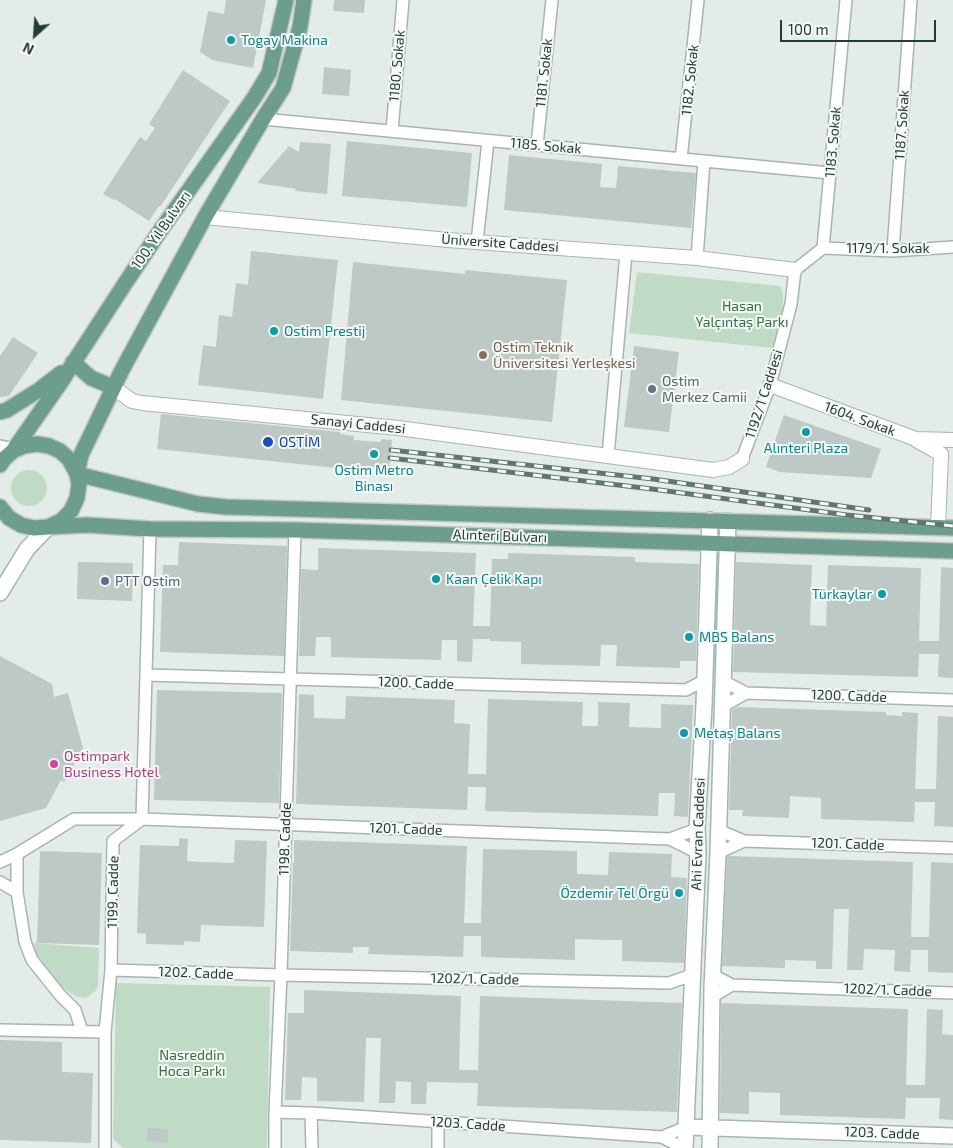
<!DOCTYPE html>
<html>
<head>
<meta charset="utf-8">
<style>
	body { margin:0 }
	#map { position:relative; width:953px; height:1148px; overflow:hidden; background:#e4ece8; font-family:"Exo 2",sans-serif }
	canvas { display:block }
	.north { position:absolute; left:10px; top:10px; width:50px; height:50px; -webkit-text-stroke:4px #f4f9f6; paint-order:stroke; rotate:206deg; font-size:14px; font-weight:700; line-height:20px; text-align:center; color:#253c35 }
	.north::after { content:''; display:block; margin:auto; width:18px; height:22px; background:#253c35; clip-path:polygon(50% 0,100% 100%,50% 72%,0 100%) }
	.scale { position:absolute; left:780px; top:20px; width:156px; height:22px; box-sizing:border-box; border:2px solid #253c35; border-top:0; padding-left:6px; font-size:15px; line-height:18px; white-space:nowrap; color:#253c35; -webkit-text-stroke:4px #f4f9f6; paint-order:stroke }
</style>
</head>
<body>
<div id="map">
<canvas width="953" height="1148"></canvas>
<div class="north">N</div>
<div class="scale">100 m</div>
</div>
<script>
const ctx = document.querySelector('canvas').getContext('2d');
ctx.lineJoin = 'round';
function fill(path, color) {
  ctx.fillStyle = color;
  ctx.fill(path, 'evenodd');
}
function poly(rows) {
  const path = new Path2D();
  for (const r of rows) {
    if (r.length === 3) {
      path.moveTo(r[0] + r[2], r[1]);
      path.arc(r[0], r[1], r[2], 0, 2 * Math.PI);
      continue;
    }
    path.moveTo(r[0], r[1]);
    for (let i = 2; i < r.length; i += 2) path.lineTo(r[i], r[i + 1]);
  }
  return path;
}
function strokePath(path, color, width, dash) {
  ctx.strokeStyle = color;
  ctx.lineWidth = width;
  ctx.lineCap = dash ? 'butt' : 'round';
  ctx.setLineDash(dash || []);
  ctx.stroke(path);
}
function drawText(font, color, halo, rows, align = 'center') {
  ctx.font = font + ' "Exo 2",sans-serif';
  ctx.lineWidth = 4;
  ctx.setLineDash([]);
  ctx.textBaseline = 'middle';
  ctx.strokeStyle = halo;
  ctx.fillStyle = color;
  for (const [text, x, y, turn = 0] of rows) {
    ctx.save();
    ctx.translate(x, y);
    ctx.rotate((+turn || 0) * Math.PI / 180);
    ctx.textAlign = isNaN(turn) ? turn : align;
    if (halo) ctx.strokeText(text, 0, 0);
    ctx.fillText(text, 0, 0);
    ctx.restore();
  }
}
const green = poly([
	[637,272,780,286,783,292,783,305,781,320,772,348,629,333],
	[29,488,18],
	[714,569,719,570,715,663,709,662],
	[34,943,99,948,98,985,96,991,86,998,77,997,63,988,36,954],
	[116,983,270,987,267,1148,123,1148,113,1139]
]);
const building = poly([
	[226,0,266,0,253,68,212,60,200,52,208,11,224,14],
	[334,0,365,0,364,13,333,11],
	[324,67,351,70,349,96,322,94],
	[183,70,230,101,160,207,159,206,149,221,115,199,114,200,103,194,140,137,146,141,155,128,149,124],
	[347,141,472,153,467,207,342,196],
	[300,142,331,144,327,194,295,191,296,189,257,183,289,146,299,152],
	[509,155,602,164,600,187,616,188,618,166,696,173,691,228,504,210],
	[251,251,338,260,323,399,198,385,203,345,216,347,219,315,232,317,236,283,248,285],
	[353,262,465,274,465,270,567,280,552,422,341,400],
	[13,337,38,353,9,396,0,397,0,356],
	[634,346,679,352,669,432,624,427],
	[161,414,340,432,340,434,354,436,354,440,381,442,381,439,392,440,389,468,351,465,351,467,336,466,336,468,157,449],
	[784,415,881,449,871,478,780,472,766,467],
	[179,542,287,546,284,656,160,652,163,565,178,565],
	[318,548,476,553,473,626,490,626,492,559,508,559,508,553,635,557,635,562,699,564,696,661,680,661,680,668,616,666,617,645,601,645,600,666,521,664,521,642,490,641,490,639,473,639,472,662,457,661,457,640,442,640,441,660,331,657,331,637,316,637,315,656,299,656,301,569,318,570],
	[78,562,133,563,132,601,77,599],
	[736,562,812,565,810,625,826,626,828,565,921,568,919,641,939,641,941,567,953,568,953,678,938,677,939,654,919,654,918,677,733,672],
	[0,656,52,684,54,697,68,693,83,748,64,782,61,780,46,808,0,821],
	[157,690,282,693,279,803,154,800],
	[299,694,314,695,314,718,345,719,346,696,455,700,454,723,470,724,468,774,486,774,488,699,583,702,582,726,598,726,598,702,630,703,629,727,661,728,661,704,693,705,688,817,674,816,675,793,659,793,658,816,485,811,486,787,468,787,467,810,296,804],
	[738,707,886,712,886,715,902,716,902,712,918,713,915,789,936,789,938,716,953,717,953,827,934,826,935,802,915,802,914,822,821,819,821,798,790,796,789,818,742,816,743,810,729,810,732,710],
	[179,838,188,839,187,861,203,862,234,863,235,840,267,841,264,927,201,925,200,942,184,941,184,945,146,944,146,934,137,933,140,845,179,846],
	[294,840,467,846,464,923,481,923,483,849,577,851,577,874,608,875,609,852,672,854,671,877,687,878,684,963,622,961,622,940,607,940,575,939,575,960,481,957,481,936,464,936,463,957,368,954,369,947,353,947,353,953,290,951,293,863,294,863],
	[40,851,102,853,99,945,37,943],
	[729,856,913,862,911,937,929,937,931,862,953,863,953,973,928,972,928,950,911,950,910,972,894,971,895,950,864,949,863,970,847,970,849,909,834,909,832,969,816,969,816,961,785,960,785,968,722,966,727,857],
	[304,990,461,996,459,1070,478,1070,480,996,682,1003,677,1112,477,1106,478,1083,427,1082,426,1104,411,1104,411,1082,396,1081,395,1103,379,1103,381,1038,366,1038,364,1102,317,1101,317,1078,302,1077,301,1100,285,1100,288,1013,304,1013],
	[721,1003,908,1009,906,1085,925,1085,927,1009,943,1010,942,1034,953,1035,953,1120,939,1119,940,1098,906,1098,905,1119,780,1115,780,1093,749,1092,749,1114,720,1113],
	[0,1040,62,1042,62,1072,93,1073,91,1143,0,1140],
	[147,1128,168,1129,168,1143,147,1141]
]);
const minor = poly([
	[263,119,830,173],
	[392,131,403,0],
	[537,145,552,0],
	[681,159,698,0],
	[477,242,488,141],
	[823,248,893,251,953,247],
	[893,251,911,0],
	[697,258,704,161],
	[608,456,626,253],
	[742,459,770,385,791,304,795,270,823,248,846,0],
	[146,675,686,690,705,680],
	[723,681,746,693,953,700],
	[722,707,746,693],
	[718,830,744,841,953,848],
	[670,839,698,853],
	[718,853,744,841],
	[17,854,17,892,25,942,32,960,60,995,75,1010,82,1031],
	[0,862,17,854,74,819,142,819,670,839,697,829],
	[0,882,17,892],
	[111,970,281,975,669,983,692,975],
	[713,975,732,985,953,993],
	[712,997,732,985],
	[0,1030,105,1032],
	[275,1112,311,1113,662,1137,686,1127],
	[311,1113,312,1148],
	[662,1137,683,1148],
	[105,1148,105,1032,111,970,113,841,142,819,150,529],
	[275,1148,275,1112,281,975,295,530],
	[438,1148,438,1122]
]);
const tertiary = poly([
	[205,217,448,240,697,258,795,270],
	[770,385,916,439,953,440],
	[113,387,132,401,142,403,398,428,713,470,729,467,742,459],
	[916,440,941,454,938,527]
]);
const secondary = poly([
	[0,448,13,451],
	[0,593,27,549,48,527],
	[686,1127,953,1136],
	[685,1148,698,853,697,829,704,705,710,520],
	[710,1148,712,988,718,853,728,521]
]);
const primary = poly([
	[73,362,91,378,113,387],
	[0,412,7,410,39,390,61,373],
	[13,451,61,382,126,282,160,231,254,98,269,73,286,0],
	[0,465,4,459,13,451,24,446,37,444,49,446,60,451,69,459,77,474,79,484,77,498,71,511,61,521,48,527,34,528,21,525,9,518,0,507],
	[77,474,198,504,226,507,953,528],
	[77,474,81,455,122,370,205,217,263,119,283,88,300,27,304,0],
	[48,527,87,525,150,529,295,530,953,551]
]);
const rail = poly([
	[391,450,653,479,869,510],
	[390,458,652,489,847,515,953,526]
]);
const markers = [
	[231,40,5,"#0f9aa8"],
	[274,331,5,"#0f9aa8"],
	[483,355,5,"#8d6e63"],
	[652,389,5,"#6b7280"],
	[806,432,5,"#0f9aa8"],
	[268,442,6,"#1a4fb4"],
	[374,454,5,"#0f9aa8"],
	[436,579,5,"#0f9aa8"],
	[105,581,5,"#5c6f8a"],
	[882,594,5,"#0f9aa8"],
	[689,637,5,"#0f9aa8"],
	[684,733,5,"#0f9aa8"],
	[54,764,5,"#d1479c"],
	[679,893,5,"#0f9aa8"]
];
const cultureNames = [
	["Togay Makina",241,40],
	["Ostim Prestij",284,331],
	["Alınteri Plaza",806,448,"center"],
	["Ostim Metro",374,470,"center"],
	["Binası",374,486,"center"],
	["Kaan Çelik Kapı",446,579],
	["Türkaylar",872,594,"right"],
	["MBS Balans",699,637],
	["Metaş Balans",694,733],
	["Özdemir Tel Örgü",669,893,"right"]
];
const streetNames = [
	["1180. Sokak",397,66,-85],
	["1181. Sokak",544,73,-84],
	["1182. Sokak",690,80,-84],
	["1187. Sokak",902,125,-86],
	["1183. Sokak",833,142,-85],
	["1185. Sokak",546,146,5],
	["100. Yıl Bulvarı",161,230,-55],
	["Üniversite Caddesi",500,243,4],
	["1179/1. Sokak",888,248],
	["1192/1 Caddesi",764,394,-72],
	["1604. Sokak",860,419,20],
	["Sanayi Caddesi",358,424,6],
	["Alınteri Bulvarı",500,536,2],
	["1200. Cadde",416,683,2],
	["1200. Cadde",849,696,2],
	["1201. Cadde",406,829,2],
	["Ahi Evran Caddesi",698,834,-88],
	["1198. Cadde",285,839,-88],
	["1201. Cadde",848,844,2],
	["1199. Cadde",113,892,-89],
	["1202. Cadde",196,973,2],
	["1202/1. Cadde",475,979,1],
	["1202/1. Cadde",888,990,2],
	["1203. Cadde",468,1124,4],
	["1203. Cadde",882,1133,2]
];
const parkNames = [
	["Hasan",742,306],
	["Yalçıntaş Parkı",742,322],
	["Nasreddin",192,1055],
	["Hoca Parkı",192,1071]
];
const educationNames = [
	["Ostim Teknik",493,347],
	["Üniversitesi Yerleşkesi",493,363]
];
const worshipNames = [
	["Ostim",662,381],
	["Merkez Camii",662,397]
];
const transitNames = [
	["OSTİM",279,442]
];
const serviceNames = [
	["PTT Ostim",115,581]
];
const hotelNames = [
	["Ostimpark",64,756],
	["Business Hotel",64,772]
];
fill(green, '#bfdbc5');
fill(building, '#bcc9c4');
strokePath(minor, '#a7b4af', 14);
strokePath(tertiary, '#a7b4af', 16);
strokePath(secondary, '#a3b6af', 18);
strokePath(primary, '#c2c8c6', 18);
strokePath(minor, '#fff', 11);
strokePath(tertiary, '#fff', 14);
strokePath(secondary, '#fff', 15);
strokePath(primary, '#6d9d8f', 15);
strokePath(rail, '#607770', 5);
strokePath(rail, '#f4f9f6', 3, [9]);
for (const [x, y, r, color] of markers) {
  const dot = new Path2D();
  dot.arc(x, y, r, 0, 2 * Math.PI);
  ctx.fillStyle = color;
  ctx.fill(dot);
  strokePath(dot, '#f4f9f6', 2);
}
drawText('14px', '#0d838f', '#f4f9f6', cultureNames, 'left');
drawText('14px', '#253c35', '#f4f9f6', streetNames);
drawText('14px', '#336e48', '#f4f9f6', parkNames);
drawText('14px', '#785e54', '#f4f9f6', educationNames, 'left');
drawText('14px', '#5b616d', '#f4f9f6', worshipNames, 'left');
drawText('14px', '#164399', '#f4f9f6', transitNames, 'left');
drawText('14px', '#4e5e75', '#f4f9f6', serviceNames, 'left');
drawText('14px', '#b23c85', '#f4f9f6', hotelNames, 'left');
</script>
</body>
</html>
